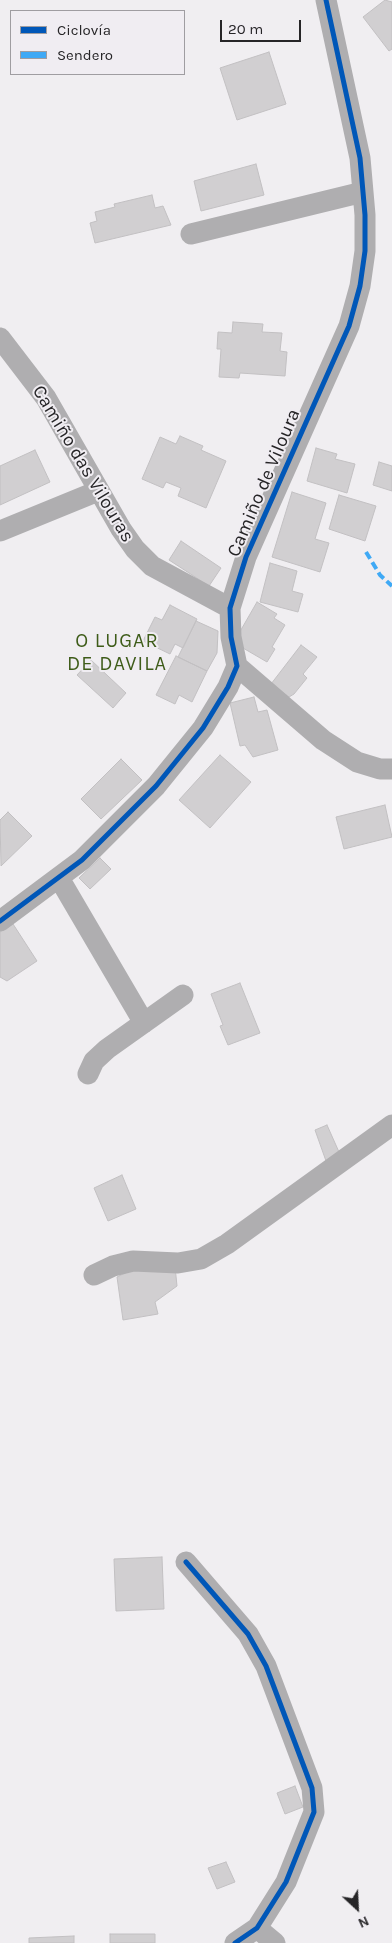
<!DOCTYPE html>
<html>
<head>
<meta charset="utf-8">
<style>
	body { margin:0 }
	#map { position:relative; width:392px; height:1943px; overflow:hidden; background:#f0eef1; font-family:Karla,sans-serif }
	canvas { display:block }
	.legend { position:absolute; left:10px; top:10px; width:175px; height:65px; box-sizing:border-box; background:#f0edf2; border:1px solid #9f9da1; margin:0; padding:6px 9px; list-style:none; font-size:15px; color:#262527 }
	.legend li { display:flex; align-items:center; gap:10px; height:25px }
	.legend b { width:25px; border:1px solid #9f9da1 }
	.north { position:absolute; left:332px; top:1883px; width:50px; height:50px; -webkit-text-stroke:4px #f0edf2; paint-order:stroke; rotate:155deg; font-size:14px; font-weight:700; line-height:20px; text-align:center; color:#262527 }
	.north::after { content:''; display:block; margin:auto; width:18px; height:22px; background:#262527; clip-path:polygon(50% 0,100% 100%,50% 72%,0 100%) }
	.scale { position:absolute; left:220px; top:20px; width:81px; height:22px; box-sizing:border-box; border:2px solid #262527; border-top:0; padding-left:6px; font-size:15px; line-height:18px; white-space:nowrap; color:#262527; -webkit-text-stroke:4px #f0edf2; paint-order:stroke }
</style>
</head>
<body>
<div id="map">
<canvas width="392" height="1943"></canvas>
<ul class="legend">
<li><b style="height:6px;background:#0057b8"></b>Ciclovía</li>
<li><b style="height:6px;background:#3fa9f5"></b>Sendero</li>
</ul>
<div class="north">N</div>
<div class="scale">20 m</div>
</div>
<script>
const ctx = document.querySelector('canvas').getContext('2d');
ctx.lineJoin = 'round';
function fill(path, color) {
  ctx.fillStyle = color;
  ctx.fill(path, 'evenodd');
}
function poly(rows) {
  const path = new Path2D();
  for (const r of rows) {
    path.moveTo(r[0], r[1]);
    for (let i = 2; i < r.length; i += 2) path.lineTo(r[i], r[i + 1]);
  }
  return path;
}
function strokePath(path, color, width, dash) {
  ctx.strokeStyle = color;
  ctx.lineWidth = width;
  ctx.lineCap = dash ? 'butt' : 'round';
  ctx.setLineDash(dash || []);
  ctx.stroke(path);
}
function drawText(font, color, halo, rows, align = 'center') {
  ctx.font = font + ' Karla,sans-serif';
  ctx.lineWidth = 4;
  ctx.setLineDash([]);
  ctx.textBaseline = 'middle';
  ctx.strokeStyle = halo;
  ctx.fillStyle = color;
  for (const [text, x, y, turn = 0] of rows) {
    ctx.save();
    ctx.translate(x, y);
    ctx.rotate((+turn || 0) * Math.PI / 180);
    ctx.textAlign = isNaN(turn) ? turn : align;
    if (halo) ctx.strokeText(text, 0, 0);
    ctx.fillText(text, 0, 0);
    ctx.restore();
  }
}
const building = poly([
	[385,0,392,2,392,49,389,51,363,17,385,0],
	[269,52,286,104,237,120,220,68,269,52],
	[256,164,264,195,201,211,194,181,256,164],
	[152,195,155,208,163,206,171,225,95,243,90,223,97,221,95,212,115,207,114,204,152,195],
	[233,322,263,324,262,332,282,333,280,351,287,352,285,376,240,373,239,378,219,377,221,349,217,349,218,332,232,333,233,322],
	[180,436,203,446,201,450,226,461,206,508,178,496,181,488,166,482,163,488,142,479,160,437,176,444,180,436],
	[316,448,337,454,335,459,355,464,347,493,307,481,316,448],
	[35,450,50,482,0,505,0,466,35,450],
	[379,462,392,466,392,491,373,485,379,462],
	[292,492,326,503,315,539,329,543,320,572,272,557,292,492],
	[339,495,376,506,365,541,329,529,339,495],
	[181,541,221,568,209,586,169,560,181,541],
	[270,563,297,571,292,591,303,594,298,612,260,602,270,563],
	[257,602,277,614,274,618,285,625,272,647,275,649,267,662,243,648,238,635,257,602],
	[170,605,197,619,183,648,175,644,170,654,143,641,155,617,162,620,170,605],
	[196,621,218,631,217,653,207,671,178,657,196,621],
	[301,645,317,657,303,674,307,678,294,694,289,697,271,684,301,645],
	[176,656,207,671,192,702,179,695,175,704,156,695,176,656],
	[91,660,126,693,113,708,77,675,91,660],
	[254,697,258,712,267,710,278,750,253,757,245,745,240,746,230,703,254,697],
	[220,755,251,782,210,828,179,800,220,755],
	[121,759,142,780,101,819,81,799,121,759],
	[385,805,392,837,344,849,336,817,385,805],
	[8,812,32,836,1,866,0,820,8,812],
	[100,858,111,869,90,889,79,878,100,858],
	[13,924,37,961,7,981,0,977,0,932,13,924],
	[240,983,260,1033,228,1045,220,1026,223,1025,211,994,240,983],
	[327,1125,339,1152,326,1161,315,1130,327,1125],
	[122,1175,136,1209,108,1221,94,1188,122,1175],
	[175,1266,177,1286,155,1302,158,1314,123,1320,117,1277,135,1268,175,1266],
	[162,1557,164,1609,116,1611,114,1559,162,1557],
	[295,1786,303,1807,285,1814,277,1793,295,1786],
	[226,1862,235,1882,217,1889,208,1868,226,1862],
	[110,1934,155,1934,155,1943,110,1943,110,1934],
	[74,1936,74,1943,29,1943,29,1938,74,1936]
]);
const street = poly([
	[191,234,363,192],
	[0,338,46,398,121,529,135,549,152,566,230,608],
	[0,531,98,491],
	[237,666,323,740,357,762,380,769,392,769],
	[59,878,144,1023],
	[0,921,82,860,156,786,203,728,228,687,237,666,231,637,230,608,246,557,349,326,360,286,365,251,365,215,360,158,326,0],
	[88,1074,94,1061,107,1049,183,995],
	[94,1275,113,1266,133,1261,178,1263,201,1259,227,1244,392,1125],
	[186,1562,248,1634,266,1666,312,1788,314,1812,286,1882,257,1928,235,1943],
	[257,1928,275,1943]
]);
const quiet = poly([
	[366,552,380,575,392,586]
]);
const cycleway = poly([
	[0,921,82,860,156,786,203,728,228,687,237,666,231,637,230,608,246,557,349,326,360,286,365,251,365,215,360,158,326,0],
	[186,1562,248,1634,266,1666,312,1788,314,1812,286,1882,257,1928,235,1943]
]);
const streetNames = [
	["Camiño das Vilouras",83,464,59],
	["Camiño de Viloura",264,483,-67]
];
const neighbourhoodNames = [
	["O LUGAR",117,641],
	["DE DAVILA",117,664]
];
fill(building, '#d1cfd1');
strokePath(building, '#c2c0c2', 1);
strokePath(street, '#afaeb0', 21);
strokePath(quiet, '#3fa9f5', 4, [8, 4]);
strokePath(cycleway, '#0057b8', 5);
drawText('19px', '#262527', '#f0edf2', streetNames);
ctx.letterSpacing = '1px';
drawText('20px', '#3e5c19', '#f0edf2', neighbourhoodNames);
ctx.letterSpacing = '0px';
</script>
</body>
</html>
